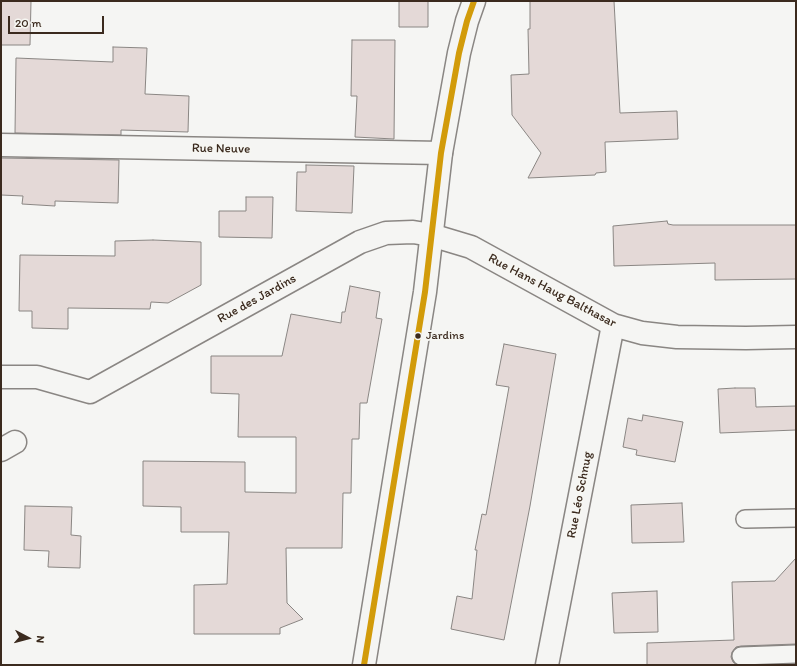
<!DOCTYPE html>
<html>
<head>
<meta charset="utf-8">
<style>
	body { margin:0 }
	#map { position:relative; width:797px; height:666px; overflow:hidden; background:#f5f5f3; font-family:Itim,sans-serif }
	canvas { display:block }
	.frame { position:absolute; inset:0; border:2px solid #3b2a1e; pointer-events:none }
	.north { position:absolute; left:8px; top:618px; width:40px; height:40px; -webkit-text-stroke:3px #f6f6f2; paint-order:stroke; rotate:96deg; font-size:11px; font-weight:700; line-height:16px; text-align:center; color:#3b2a1e }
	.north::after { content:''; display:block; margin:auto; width:14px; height:18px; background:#3b2a1e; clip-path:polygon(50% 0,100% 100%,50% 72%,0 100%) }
	.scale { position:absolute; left:8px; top:16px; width:96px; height:18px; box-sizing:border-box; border:2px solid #3b2a1e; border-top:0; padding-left:5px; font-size:12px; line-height:14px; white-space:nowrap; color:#3b2a1e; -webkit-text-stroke:3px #f6f6f2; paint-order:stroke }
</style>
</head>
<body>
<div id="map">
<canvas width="797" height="666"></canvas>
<div class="frame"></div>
<div class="north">N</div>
<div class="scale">20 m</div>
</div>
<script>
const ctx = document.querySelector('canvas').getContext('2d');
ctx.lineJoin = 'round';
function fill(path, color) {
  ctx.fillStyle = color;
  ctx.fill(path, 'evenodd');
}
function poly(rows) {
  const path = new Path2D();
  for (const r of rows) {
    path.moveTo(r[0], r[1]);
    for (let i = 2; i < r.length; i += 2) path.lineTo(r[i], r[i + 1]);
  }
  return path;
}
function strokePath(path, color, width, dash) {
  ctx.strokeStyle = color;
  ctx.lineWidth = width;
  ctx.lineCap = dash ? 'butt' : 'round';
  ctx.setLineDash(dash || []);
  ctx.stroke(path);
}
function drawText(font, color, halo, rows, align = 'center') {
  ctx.font = font + ' Itim,sans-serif';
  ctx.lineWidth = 4;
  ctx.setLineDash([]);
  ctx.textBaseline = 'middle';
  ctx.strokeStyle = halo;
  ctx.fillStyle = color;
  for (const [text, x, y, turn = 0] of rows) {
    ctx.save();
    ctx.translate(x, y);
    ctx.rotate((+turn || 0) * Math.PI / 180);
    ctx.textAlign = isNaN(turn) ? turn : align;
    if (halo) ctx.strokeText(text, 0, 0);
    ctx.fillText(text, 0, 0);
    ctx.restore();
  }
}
const building = poly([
	[1,1,31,1,30,45,1,45,1,1],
	[399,1,428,1,428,27,399,27,399,1],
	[530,1,614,1,620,113,677,111,678,139,605,142,606,172,596,173,595,175,528,178,541,153,512,115,511,75,529,74,528,29,530,29,530,1],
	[352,40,395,40,394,139,355,137,357,96,351,96,352,40],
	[113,47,147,48,145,94,189,96,188,132,121,130,121,135,15,133,16,58,113,62,113,47],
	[1,158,119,160,118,203,55,201,55,206,22,204,23,196,1,195,1,158],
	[306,165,354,166,352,213,296,211,297,172,306,172,306,165],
	[246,197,273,197,272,238,219,237,219,211,246,211,246,197],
	[667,221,668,224,673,225,796,225,796,279,715,280,715,263,614,266,613,226,667,221],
	[153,240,201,242,201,285,168,303,151,302,150,309,68,308,68,329,32,328,32,311,19,311,20,255,115,256,115,241,153,240],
	[350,286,380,292,376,318,382,319,367,403,360,403,359,439,352,439,351,493,343,493,342,548,286,548,287,603,303,619,280,628,280,634,194,634,194,585,227,584,229,532,181,532,181,507,143,506,143,461,245,462,245,492,296,493,296,437,238,437,239,394,211,393,211,356,282,356,291,314,341,323,342,312,345,312,350,286],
	[504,344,556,354,530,506,504,640,451,629,457,596,472,599,477,550,475,550,482,514,486,515,509,387,496,385,504,344],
	[735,388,755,388,756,407,796,406,796,430,720,433,718,389,735,388],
	[643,415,683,422,675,462,636,455,637,450,623,447,628,418,642,421,643,415],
	[682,503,684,542,632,543,631,505,682,503],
	[25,506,72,507,71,535,81,536,80,568,48,567,49,551,24,550,25,506],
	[796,558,796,644,741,646,736,647,732,652,731,657,733,662,737,665,647,665,647,643,734,640,732,582,775,581,796,558],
	[657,591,658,632,614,633,612,593,657,591]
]);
const lane = poly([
	[745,519,796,518],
	[741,656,796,654]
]);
const street = poly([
	[1,145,441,153],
	[1,377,37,377,90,392,360,242,386,233,413,232,431,235,471,247,613,325,642,333,677,337,746,338,796,337],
	[1,450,15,442],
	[547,665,613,325]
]);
const secondary = poly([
	[364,665,425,292,441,153,459,53,467,21,474,1]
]);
const bus1 = poly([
	[364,665,425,292,441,153,459,53,467,21,474,1]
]);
const markers = [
	[418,336,3.5,"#3b2a1e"]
];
const busNames = [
	["Jardins",426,336]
];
const streetNames = [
	["Rue Neuve",221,149,1],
	["Rue Hans Haug Balthasar",552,291,28],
	["Rue des Jardins",257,299,-29],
	["Rue Léo Schnug",580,495,-79]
];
fill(building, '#e4d9d7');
strokePath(building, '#8a8683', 1);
strokePath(lane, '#8a8683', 20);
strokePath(street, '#8a8683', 25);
strokePath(secondary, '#8a8683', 25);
strokePath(lane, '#f5f5f3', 17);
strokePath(street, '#f5f5f3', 22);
strokePath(secondary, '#f5f5f3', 22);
strokePath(bus1, '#d29b0a', 6);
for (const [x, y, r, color] of markers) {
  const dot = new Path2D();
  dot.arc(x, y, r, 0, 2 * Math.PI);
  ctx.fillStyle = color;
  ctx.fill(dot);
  strokePath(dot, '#f6f6f2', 1.5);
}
drawText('12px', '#3b2a1e', '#f6f6f2', busNames, 'left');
drawText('13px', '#3b2a1e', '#f6f6f2', streetNames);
</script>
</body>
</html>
